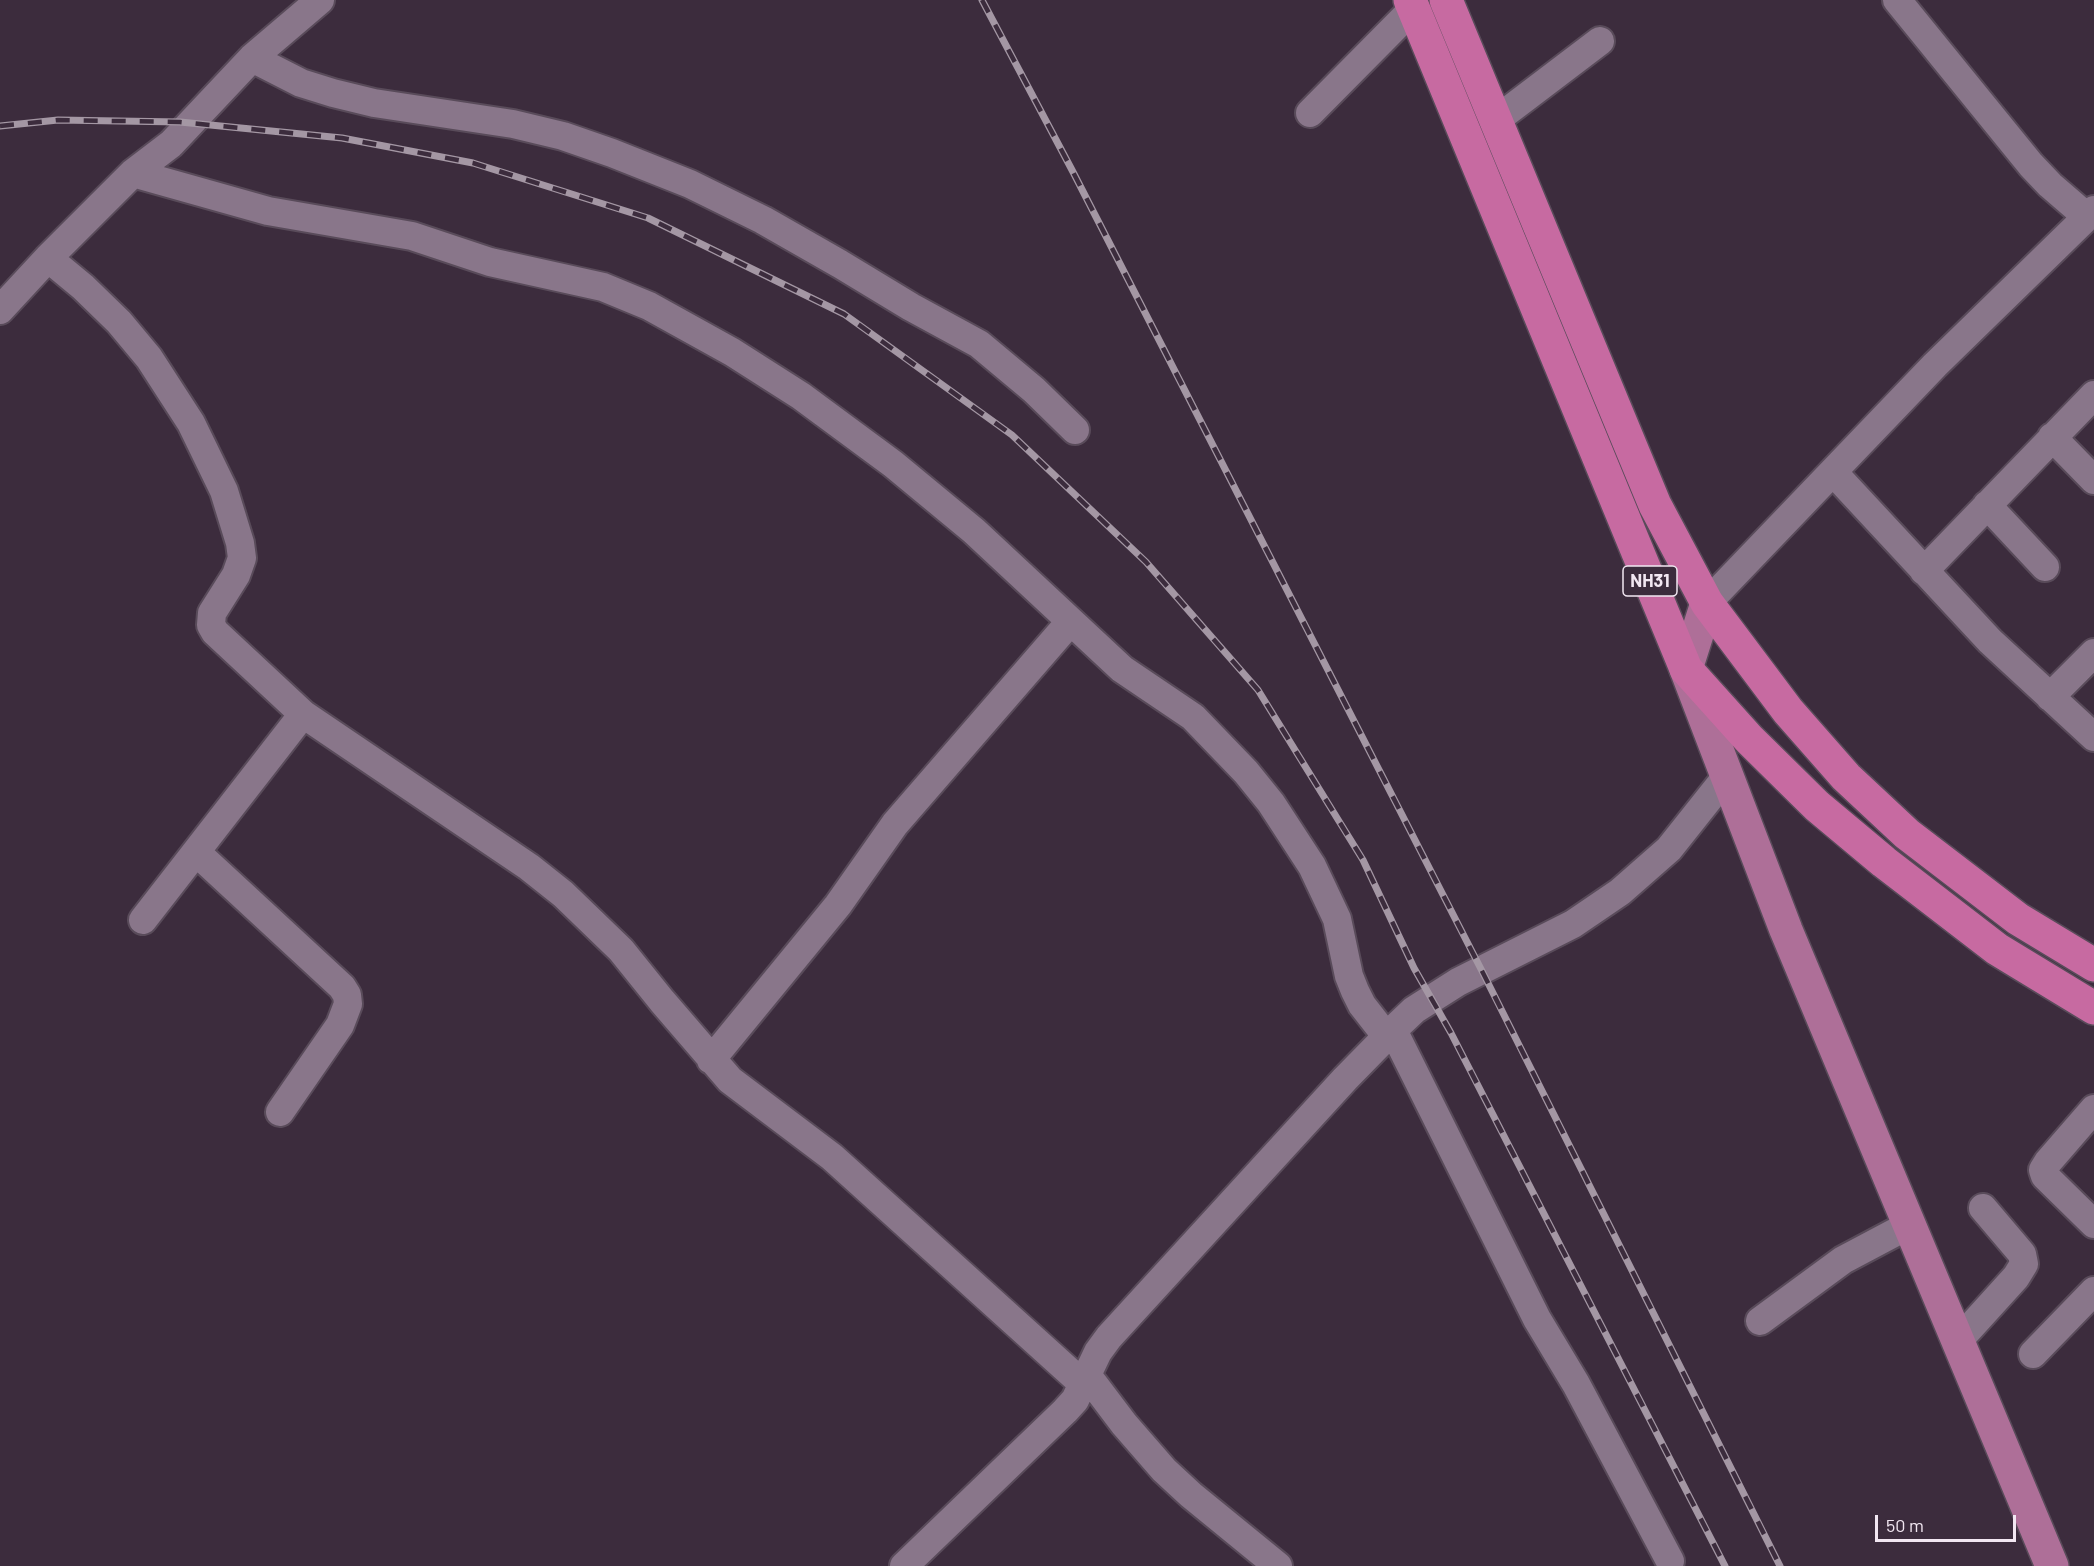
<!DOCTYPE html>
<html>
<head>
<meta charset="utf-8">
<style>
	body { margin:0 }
	#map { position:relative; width:2094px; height:1566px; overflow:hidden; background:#3c2c3d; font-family:Barlow,sans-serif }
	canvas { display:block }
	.scale { position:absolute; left:1875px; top:1515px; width:141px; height:27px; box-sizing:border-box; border:3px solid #f2e7f2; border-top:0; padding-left:8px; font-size:18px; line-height:21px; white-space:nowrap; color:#f2e7f2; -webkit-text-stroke:4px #3c2c3d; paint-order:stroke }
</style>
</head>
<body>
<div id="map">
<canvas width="2094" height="1566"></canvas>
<div class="scale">50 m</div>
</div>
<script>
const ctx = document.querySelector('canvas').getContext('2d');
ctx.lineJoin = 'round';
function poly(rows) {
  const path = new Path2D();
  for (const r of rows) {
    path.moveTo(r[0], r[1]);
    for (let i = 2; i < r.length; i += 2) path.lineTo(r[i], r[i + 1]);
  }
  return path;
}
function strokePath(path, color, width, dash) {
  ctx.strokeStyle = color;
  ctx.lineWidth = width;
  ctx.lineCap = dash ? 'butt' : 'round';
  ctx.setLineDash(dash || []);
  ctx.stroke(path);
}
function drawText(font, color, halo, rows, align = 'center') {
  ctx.font = font + ' Barlow,sans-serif';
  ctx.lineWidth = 4.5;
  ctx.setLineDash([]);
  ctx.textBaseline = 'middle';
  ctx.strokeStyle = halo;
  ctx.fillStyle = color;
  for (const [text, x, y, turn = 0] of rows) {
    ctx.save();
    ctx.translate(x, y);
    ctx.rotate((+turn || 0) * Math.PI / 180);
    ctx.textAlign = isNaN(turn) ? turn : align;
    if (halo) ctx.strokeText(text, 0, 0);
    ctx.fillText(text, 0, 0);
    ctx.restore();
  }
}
const minor = poly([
	[1897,0,2031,165,2050,185,2087,217],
	[252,58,301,83,333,93,374,103,513,124,563,136,612,153,690,184,763,220,840,264,911,307,979,344,1034,390,1075,430],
	[1310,113,1413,9],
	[1496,120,1600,41],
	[133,173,268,211,412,236,490,262,603,287,649,306,732,352,801,396,893,464,974,531,1122,669,1193,717,1246,772,1271,803,1312,866,1337,919,1349,976,1355,991,1362,1005,1387,1037],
	[48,258,83,287,119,322,149,358,191,423,224,491,240,543,242,558,236,575,212,613,211,625,215,632,303,714,529,867,563,894,621,950,662,1001,730,1080,832,1157,1083,1384],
	[0,310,48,258,133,173,171,144,252,58,320,0],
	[2052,437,2094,480],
	[1833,472,1990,641,2094,737],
	[1987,505,2045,567],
	[1924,571,2094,395],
	[1707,603,1935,365,2094,210],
	[2050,697,2094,653],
	[196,852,342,987,347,995,348,1004,340,1025,280,1112],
	[143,920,303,714],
	[1393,1030,1537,1319,1576,1384,1670,1561],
	[711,1060,838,905,895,824,1070,622],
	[2094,1109,2048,1162,2043,1170,2045,1176,2094,1224],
	[1760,1321,1843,1260,1909,1225],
	[1958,1341,2016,1277,2024,1264,2022,1254,1983,1208],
	[2033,1354,2094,1291],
	[1087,1375,1124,1424,1164,1470,1191,1495,1278,1566],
	[904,1566,1065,1411,1075,1400,1098,1352,1109,1337,1345,1079,1393,1030,1414,1010,1458,982,1573,924,1620,892,1669,849,1727,776]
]);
const major = poly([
	[1707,603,1686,669,1786,930,2052,1566]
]);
const highway = poly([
	[1410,0,1686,669,1749,739,1817,806,1884,862,1997,949,2094,1008],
	[1446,0,1655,505,1707,603,1788,711,1846,777,1907,834,2018,919,2094,965]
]);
const rail = poly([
	[982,0,1072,170,1482,971,1780,1566],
	[0,126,58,120,180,122,342,138,473,163,648,218,844,314,1012,435,1146,562,1258,690,1363,860,1414,968,1451,1033,1725,1566]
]);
const shields = [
	[1650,581,54]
];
const shieldNames = [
	["NH31",1650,581]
];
strokePath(minor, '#594b5a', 32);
strokePath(major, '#594b5a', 36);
strokePath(highway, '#594b5a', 36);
strokePath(minor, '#89768a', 28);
strokePath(major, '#ae6f98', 33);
strokePath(highway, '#c76aa1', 33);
strokePath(rail, '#a497a4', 7);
strokePath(rail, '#3c2c3d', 4.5, [14]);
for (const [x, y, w] of shields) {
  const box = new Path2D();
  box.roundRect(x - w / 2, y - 15, w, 30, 4.5);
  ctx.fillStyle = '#3c2c3d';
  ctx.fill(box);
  strokePath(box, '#f2e7f2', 1.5);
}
drawText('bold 18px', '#f2e7f2', null, shieldNames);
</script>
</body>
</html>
